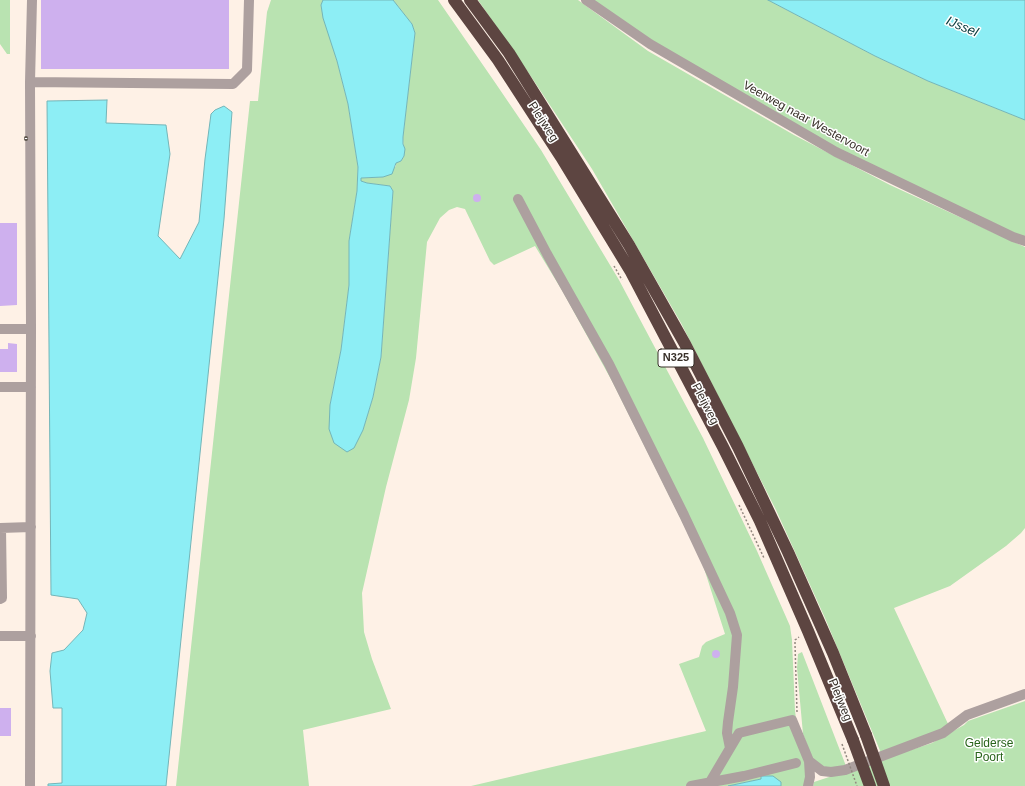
<!DOCTYPE html>
<html>
<head>
<meta charset="utf-8">
<style>
	body { margin:0 }
	canvas { display:block; background:#fef1e6 }
</style>
</head>
<body>
<canvas width="1025" height="786"></canvas>
<script>
const ctx = document.querySelector('canvas').getContext('2d');
ctx.lineJoin = 'round';
function fill(path, color) {
  ctx.fillStyle = color;
  ctx.fill(path, 'evenodd');
}
function poly(rows) {
  const path = new Path2D();
  for (const r of rows) {
    if (r.length === 3) {
      path.moveTo(r[0] + r[2], r[1]);
      path.arc(r[0], r[1], r[2], 0, 2 * Math.PI);
      continue;
    }
    path.moveTo(r[0], r[1]);
    for (let i = 2; i < r.length; i += 2) path.lineTo(r[i], r[i + 1]);
  }
  return path;
}
function strokePath(path, color, width, dash) {
  ctx.strokeStyle = color;
  ctx.lineWidth = width;
  ctx.lineCap = dash ? 'butt' : 'round';
  ctx.setLineDash(dash || []);
  ctx.stroke(path);
}
function drawText(font, color, halo, rows, align = 'center') {
  ctx.font = font + ' Helvetica,sans-serif';
  ctx.lineWidth = 3;
  ctx.setLineDash([]);
  ctx.textBaseline = 'middle';
  ctx.strokeStyle = halo;
  ctx.fillStyle = color;
  for (const [text, x, y, turn = 0] of rows) {
    ctx.save();
    ctx.translate(x, y);
    ctx.rotate((+turn || 0) * Math.PI / 180);
    ctx.textAlign = isNaN(turn) ? turn : align;
    if (halo) ctx.strokeText(text, 0, 0);
    ctx.fillText(text, 0, 0);
    ctx.restore();
  }
}
const green = poly([
	[0,0,10,0,10,54,7,54,0,44],
	[271,0,323,0,321,6,337,61,348,104,358,167,357,191,349,241,349,285,341,350,330,405,363,430,373,397,381,357,393,191,390,186,367,183,361,181,361,178,383,177,396,166,396,163,401,161,404,156,403,137,415,33,412,24,393,0,438,0,494,81,541,150,619,280,703,438,757,551,790,626,792,640,795,711,799,739,808,763,804,786,781,786,781,782,761,776,761,779,728,786,471,786,706,731,679,664,699,657,702,646,706,642,725,634,702,562,653,463,613,383,563,292,535,246,494,265,490,261,465,209,457,207,449,210,440,218,427,242,416,358,409,400,386,487,362,593,364,632,372,659,391,709,303,730,309,786,176,786,250,101,258,101,267,12],
	[478,0,578,0,648,51,794,135,890,185,1025,247,1025,528,1021,533,1006,546,950,586,894,608,949,726,881,753,825,618,776,510,681,323,592,169,532,78],
	[591,0,768,0,875,56,928,81,1025,120,1025,238,791,126,653,43],
	[802,652,846,766,842,770,821,766,813,760,803,734,797,668,798,654],
	[1025,701,1025,786,813,786,814,782,932,743,964,725,968,721]
]);
const water = poly([
	[323,0,393,0,412,24,415,33,403,137,403,144,405,149,404,156,401,161,396,163,392,174,383,177,361,178,361,181,367,183,390,186,393,191,381,357,373,397,363,430,354,448,347,452,334,443,329,429,330,405,341,350,349,285,349,241,357,191,358,167,348,104,337,61,323,18,321,5,323,0],
	[768,0,1025,0,1025,120,928,81,875,56,768,0],
	[107,100,106,123,166,125,170,154,158,236,180,259,199,222,205,159,211,114,215,110,224,106,232,112,224,219,166,786,48,786,48,784,62,783,62,708,53,708,50,671,52,653,64,650,83,630,87,613,78,599,51,595,47,101,107,100],
	[761,776,773,776,781,782,781,786,728,786,761,779,761,776]
]);
const building = poly([
	[41,0,229,0,229,69,41,69],
	[477,198,4],
	[0,223,17,223,17,305,0,306],
	[8,343,17,344,17,372,0,372,0,349,8,349],
	[716,654,4],
	[0,708,11,708,11,736,0,736]
]);
const path = poly([
	[614,266,622,280],
	[739,505,764,558],
	[797,712,795,644,795,640,799,637]
]);
const minor = poly([
	[586,0,650,44,836,152,1013,237,1025,241],
	[30,82,233,84,247,70,249,0],
	[518,199,547,254,609,364,684,515,730,613,737,635,733,687,728,722,727,733,730,748],
	[0,329,31,329],
	[0,387,31,387],
	[0,528,31,527],
	[0,599,2,598,1,528],
	[0,636,31,636],
	[809,761,822,771,831,772,845,770,943,733,967,715,1025,694],
	[710,782,739,733,792,720,809,761,810,777,808,786],
	[30,786,31,329,30,82,32,0],
	[691,786,744,776,796,763]
]);
const highway = poly([
	[454,0,498,60,561,157,631,272,723,447,760,521,808,631,853,740],
	[470,0,509,53,629,245,685,344,738,447,788,552,833,653,866,735]
]);
const rail = poly([
	[26,139,26,138]
]);
const pathBridge = poly([
	[842,744,857,786]
]);
const highwayBridge = poly([
	[866,735,884,786],
	[853,740,870,786]
]);
const shields = [
	[676,358,36]
];
const shieldNames = [
	["N325",676,358]
];
const streetNames = [
	["Veerweg naar Westervoort",806,119,29],
	["Pleijweg",543,122,57],
	["Pleijweg",705,404,63],
	["Pleijweg",840,700,68]
];
const parkNames = [
	["Gelderse",989,744],
	["Poort",989,758]
];
const waterNames = [
	["IJssel",962,27,23]
];
fill(green, '#b9e3b1');
fill(water, '#8deef5');
strokePath(water, '#74b5b8', 1);
fill(building, '#ceb0ee');
strokePath(path, '#92887f', 1.5, [2, 2]);
strokePath(minor, '#ada09f', 10);
strokePath(highway, '#5d4541', 12);
strokePath(rail, '#5e554d', 4);
strokePath(rail, '#fff', 2.5, [8]);
strokePath(pathBridge, '#92887f', 1.5, [2, 2]);
strokePath(highwayBridge, '#5d4541', 12);
for (const [x, y, w] of shields) {
  const box = new Path2D();
  box.roundRect(x - w / 2, y - 9, w, 18, 3);
  ctx.fillStyle = '#fff';
  ctx.fill(box);
  strokePath(box, '#383029', 1);
}
drawText('bold 11px', '#383029', null, shieldNames);
drawText('12px', '#383029', '#fff', streetNames);
drawText('12px', '#29641b', '#fff', parkNames);
drawText('italic 13px', '#043639', '#fff', waterNames);
</script>
</body>
</html>
